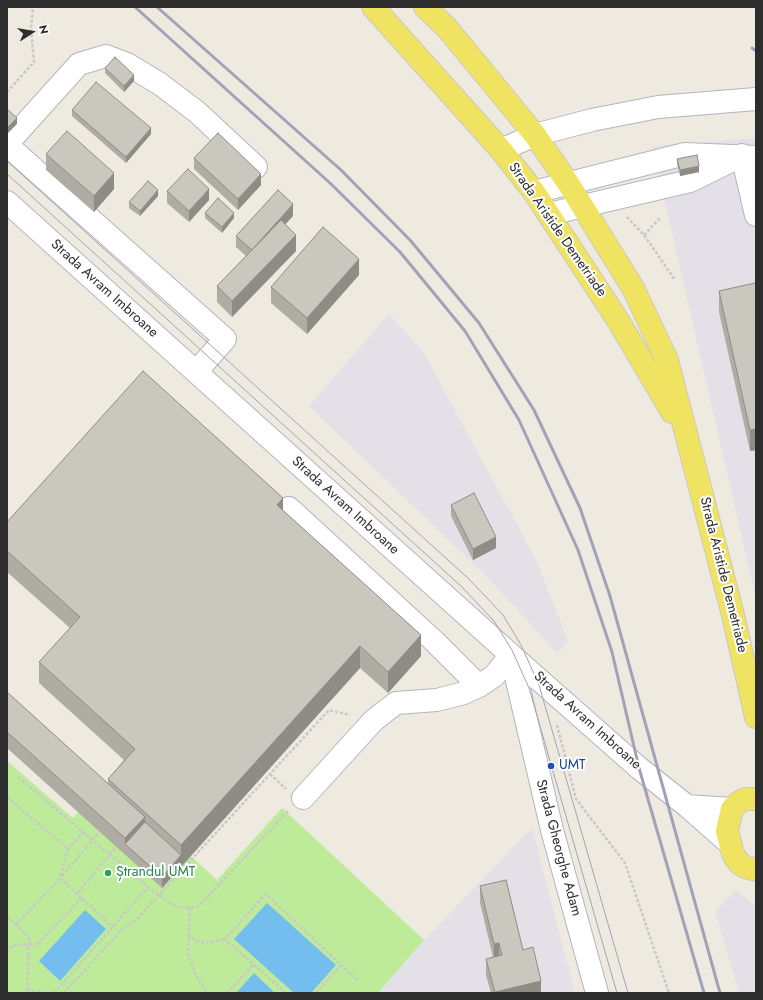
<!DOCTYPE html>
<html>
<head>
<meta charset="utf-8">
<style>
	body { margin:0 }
	#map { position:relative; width:763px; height:1000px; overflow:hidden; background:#eeeae0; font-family:Jost,sans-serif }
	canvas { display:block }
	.frame { position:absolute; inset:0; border:8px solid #2d2d2d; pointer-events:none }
	.north { position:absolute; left:12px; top:12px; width:40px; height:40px; -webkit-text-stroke:3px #fff; paint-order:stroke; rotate:78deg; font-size:11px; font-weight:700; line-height:16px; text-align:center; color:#2d2d2d }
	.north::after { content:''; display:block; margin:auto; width:14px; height:18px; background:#2d2d2d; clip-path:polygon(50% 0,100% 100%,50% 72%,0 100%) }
</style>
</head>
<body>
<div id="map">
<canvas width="763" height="1000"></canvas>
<div class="frame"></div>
<div class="north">N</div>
</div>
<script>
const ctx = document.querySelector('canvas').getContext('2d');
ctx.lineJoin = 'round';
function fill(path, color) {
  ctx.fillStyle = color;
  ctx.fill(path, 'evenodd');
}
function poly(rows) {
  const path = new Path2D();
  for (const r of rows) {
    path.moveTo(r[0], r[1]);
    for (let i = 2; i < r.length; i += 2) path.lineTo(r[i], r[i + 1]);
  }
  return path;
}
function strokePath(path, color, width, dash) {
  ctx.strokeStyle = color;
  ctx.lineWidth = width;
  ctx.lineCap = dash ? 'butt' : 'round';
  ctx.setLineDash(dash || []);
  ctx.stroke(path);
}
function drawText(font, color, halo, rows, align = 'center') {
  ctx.font = font + ' Jost,sans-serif';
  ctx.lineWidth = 4;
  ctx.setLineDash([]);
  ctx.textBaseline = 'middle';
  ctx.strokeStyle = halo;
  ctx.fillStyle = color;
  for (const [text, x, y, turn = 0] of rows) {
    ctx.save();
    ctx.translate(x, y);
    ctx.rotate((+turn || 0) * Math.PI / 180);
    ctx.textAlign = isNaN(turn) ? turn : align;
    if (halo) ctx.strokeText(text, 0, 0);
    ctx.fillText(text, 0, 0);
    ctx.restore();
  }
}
const industrial = poly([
	[756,138,756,599,652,146],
	[389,314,424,353,536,560,568,641,557,653,488,578,309,406],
	[532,828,575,993,378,993,424,940],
	[736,890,756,907,756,993,739,993,715,911]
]);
const pitch = poly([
	[7,761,73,818,98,791,181,866,191,856,217,880,282,808,424,940,378,993,7,993]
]);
const water = poly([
	[267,903,336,965,311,993,294,993,234,939],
	[85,910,106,929,60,981,39,961],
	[254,973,275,993,236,993]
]);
const path = poly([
	[7,92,34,62,31,28,33,7],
	[627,217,644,235,675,280],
	[644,235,660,218],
	[557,725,576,799,625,863,669,993],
	[270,774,286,789],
	[18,777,148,887,173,905,181,908,197,907,203,902,288,811],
	[7,797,68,849,60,878],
	[68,849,83,832],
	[62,876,86,848],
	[78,893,103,862],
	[190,908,188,954,196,976,207,993],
	[7,917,29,937,27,990,25,993],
	[16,925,60,878,113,927],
	[188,935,197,941,205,943,225,939],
	[7,952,13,945,38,944,82,898],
	[27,990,49,993],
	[54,993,148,887],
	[64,993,126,925,133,923,329,710,350,715],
	[227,993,254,964],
	[286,993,225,939,266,894,358,981],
	[316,993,341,965]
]);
const minor = poly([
	[7,144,79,64,106,56,127,64,160,84,197,112,256,167],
	[7,145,225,339,196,372],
	[501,150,535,135,592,120,658,107,756,99],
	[742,155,756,215],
	[534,192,685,154,756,157],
	[7,202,511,655,639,768,687,806,729,843],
	[549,214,690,181,739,157],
	[289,508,434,641,479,686],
	[511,655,552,830,597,993],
	[303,798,374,720,396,703,437,700,464,693,479,686,494,676,511,655],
	[687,806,732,809]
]);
const major = poly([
	[373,7,501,150,534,192,619,322,672,412],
	[425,7,447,28,535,135,568,183,633,288,667,360,733,615,756,717],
	[756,799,745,799,738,803,732,809,727,831,733,854,739,863,745,867,756,870]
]);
const tram = poly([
	[7,161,469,579,503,615,521,645,539,685,628,993],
	[7,174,462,587,494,621,512,650,529,688,617,993]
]);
const rail = poly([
	[135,7,330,183,400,252,465,331,519,420,578,550,612,652,639,768,704,993],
	[157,7,341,170,410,240,479,323,534,410,580,508,610,596,720,993],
	[752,48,756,51]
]);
const pathBridge = poly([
	[86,848,99,832],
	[103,862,116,847]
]);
const wall = poly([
	[105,68,134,81,124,92,105,73],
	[72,110,151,134,126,163,72,116],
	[46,154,114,189,94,212,46,170],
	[194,158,261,185,238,210,194,169],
	[677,159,699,172,680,176,677,164],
	[167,191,209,200,189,222,167,203],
	[158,196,140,216,129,208,129,202],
	[205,213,234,218,222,233,205,218],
	[293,216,285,224,296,251,232,317,217,302,217,286,246,256,236,247,236,236],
	[359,275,307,334,271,303,271,287],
	[756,286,756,450,750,451,719,312,719,291],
	[451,505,496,548,473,560,451,516],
	[283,511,421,656,388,693,360,668,162,888,7,748,7,692,108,784,108,779,124,760,39,683,39,662,70,628,7,572,7,522],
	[480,886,523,950,541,993,491,993,486,975,486,959,493,957,480,903]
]);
const shadedWall = poly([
	[134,75,134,81,124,92,124,86],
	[17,118,17,124,7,134,7,128],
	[151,128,151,134,126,163,126,157],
	[699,166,699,172,680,176,680,170],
	[114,173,114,189,94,212,94,196],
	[261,174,261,185,238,210,238,199],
	[209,189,209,200,189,222,189,211],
	[158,190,158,196,140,216,140,211],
	[293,204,293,216,252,261,252,250],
	[234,213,234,218,222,233,222,227],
	[296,235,296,251,232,317,232,301],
	[359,259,359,275,307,334,307,318],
	[756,429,756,450,750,451,750,430],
	[283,498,283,519,277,505],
	[496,537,496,548,473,560,473,549],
	[421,635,421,656,388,693,388,672],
	[360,646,360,668,162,888,162,877,181,855,181,845],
	[145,817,145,833,125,844,125,838],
	[499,943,499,959,494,960,494,944],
	[541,981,541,993,495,993,495,992]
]);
const building = poly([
	[115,57,134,75,124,86,105,68,115,57],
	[96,82,151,128,126,157,72,110,96,82],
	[7,109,17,118,7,128,7,109],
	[67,131,114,173,94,196,46,154,67,131],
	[218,133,261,174,238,199,194,158,218,133],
	[697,155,699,166,680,170,677,159,697,155],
	[188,169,209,189,189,211,167,191,188,169],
	[148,181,158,190,140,211,129,202,148,181],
	[278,190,293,204,252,250,236,236,278,190],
	[218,198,234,213,222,227,205,213,218,198],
	[281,220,296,235,232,301,217,286,281,220],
	[323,227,359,259,307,318,271,287,323,227],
	[755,283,756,286,756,429,750,430,719,291,755,283],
	[143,371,283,498,277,505,421,635,388,672,360,646,181,845,108,779,135,749,39,662,80,617,7,551,7,522,143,371],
	[474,493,496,537,473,549,451,505,474,493],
	[7,692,145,817,125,838,7,732,7,692],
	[145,822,181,855,162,877,125,844,145,822],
	[506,880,523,950,533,947,541,981,495,992,486,959,502,955,499,943,494,944,480,886,506,880]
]);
const markers = [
	[551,766,4,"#1a4fb4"],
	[108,873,4,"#2e9e5b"]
];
const streetNames = [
	["Strada Aristide Demetriade",557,230,55],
	["Strada Avram Imbroane",104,289,42],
	["Strada Avram Imbroane",345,506,42],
	["Strada Aristide Demetriade",723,575,76],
	["Strada Avram Imbroane",587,721,42],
	["Strada Gheorghe Adam",558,848,75]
];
const transitNames = [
	["UMT",559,766]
];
const leisureNames = [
	["Ștrandul UMT",116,873]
];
fill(industrial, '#e3e0e7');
fill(pitch, '#bdeb99');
fill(water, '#74beef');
strokePath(minor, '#b3b4c0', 24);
strokePath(major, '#c8c8c8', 24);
strokePath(path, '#c8c8c8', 2.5, [3, 2]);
strokePath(minor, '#fff', 22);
strokePath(major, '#f1e362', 22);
strokePath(tram, '#a2a2b7', 1);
strokePath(rail, '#a2a2b7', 3);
strokePath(pathBridge, '#c8c8c8', 2.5, [3, 2]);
fill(wall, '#aeaca3');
fill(shadedWall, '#8d8c85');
fill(building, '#cac8be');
strokePath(building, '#8d8c85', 1);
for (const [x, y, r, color] of markers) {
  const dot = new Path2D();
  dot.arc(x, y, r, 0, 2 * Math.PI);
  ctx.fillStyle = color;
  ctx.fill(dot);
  strokePath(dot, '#fff', 1.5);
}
drawText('14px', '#2d2d2d', '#fff', streetNames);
drawText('14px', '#164399', '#fff', transitNames, 'left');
drawText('14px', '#27864d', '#fff', leisureNames, 'left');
</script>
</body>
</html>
